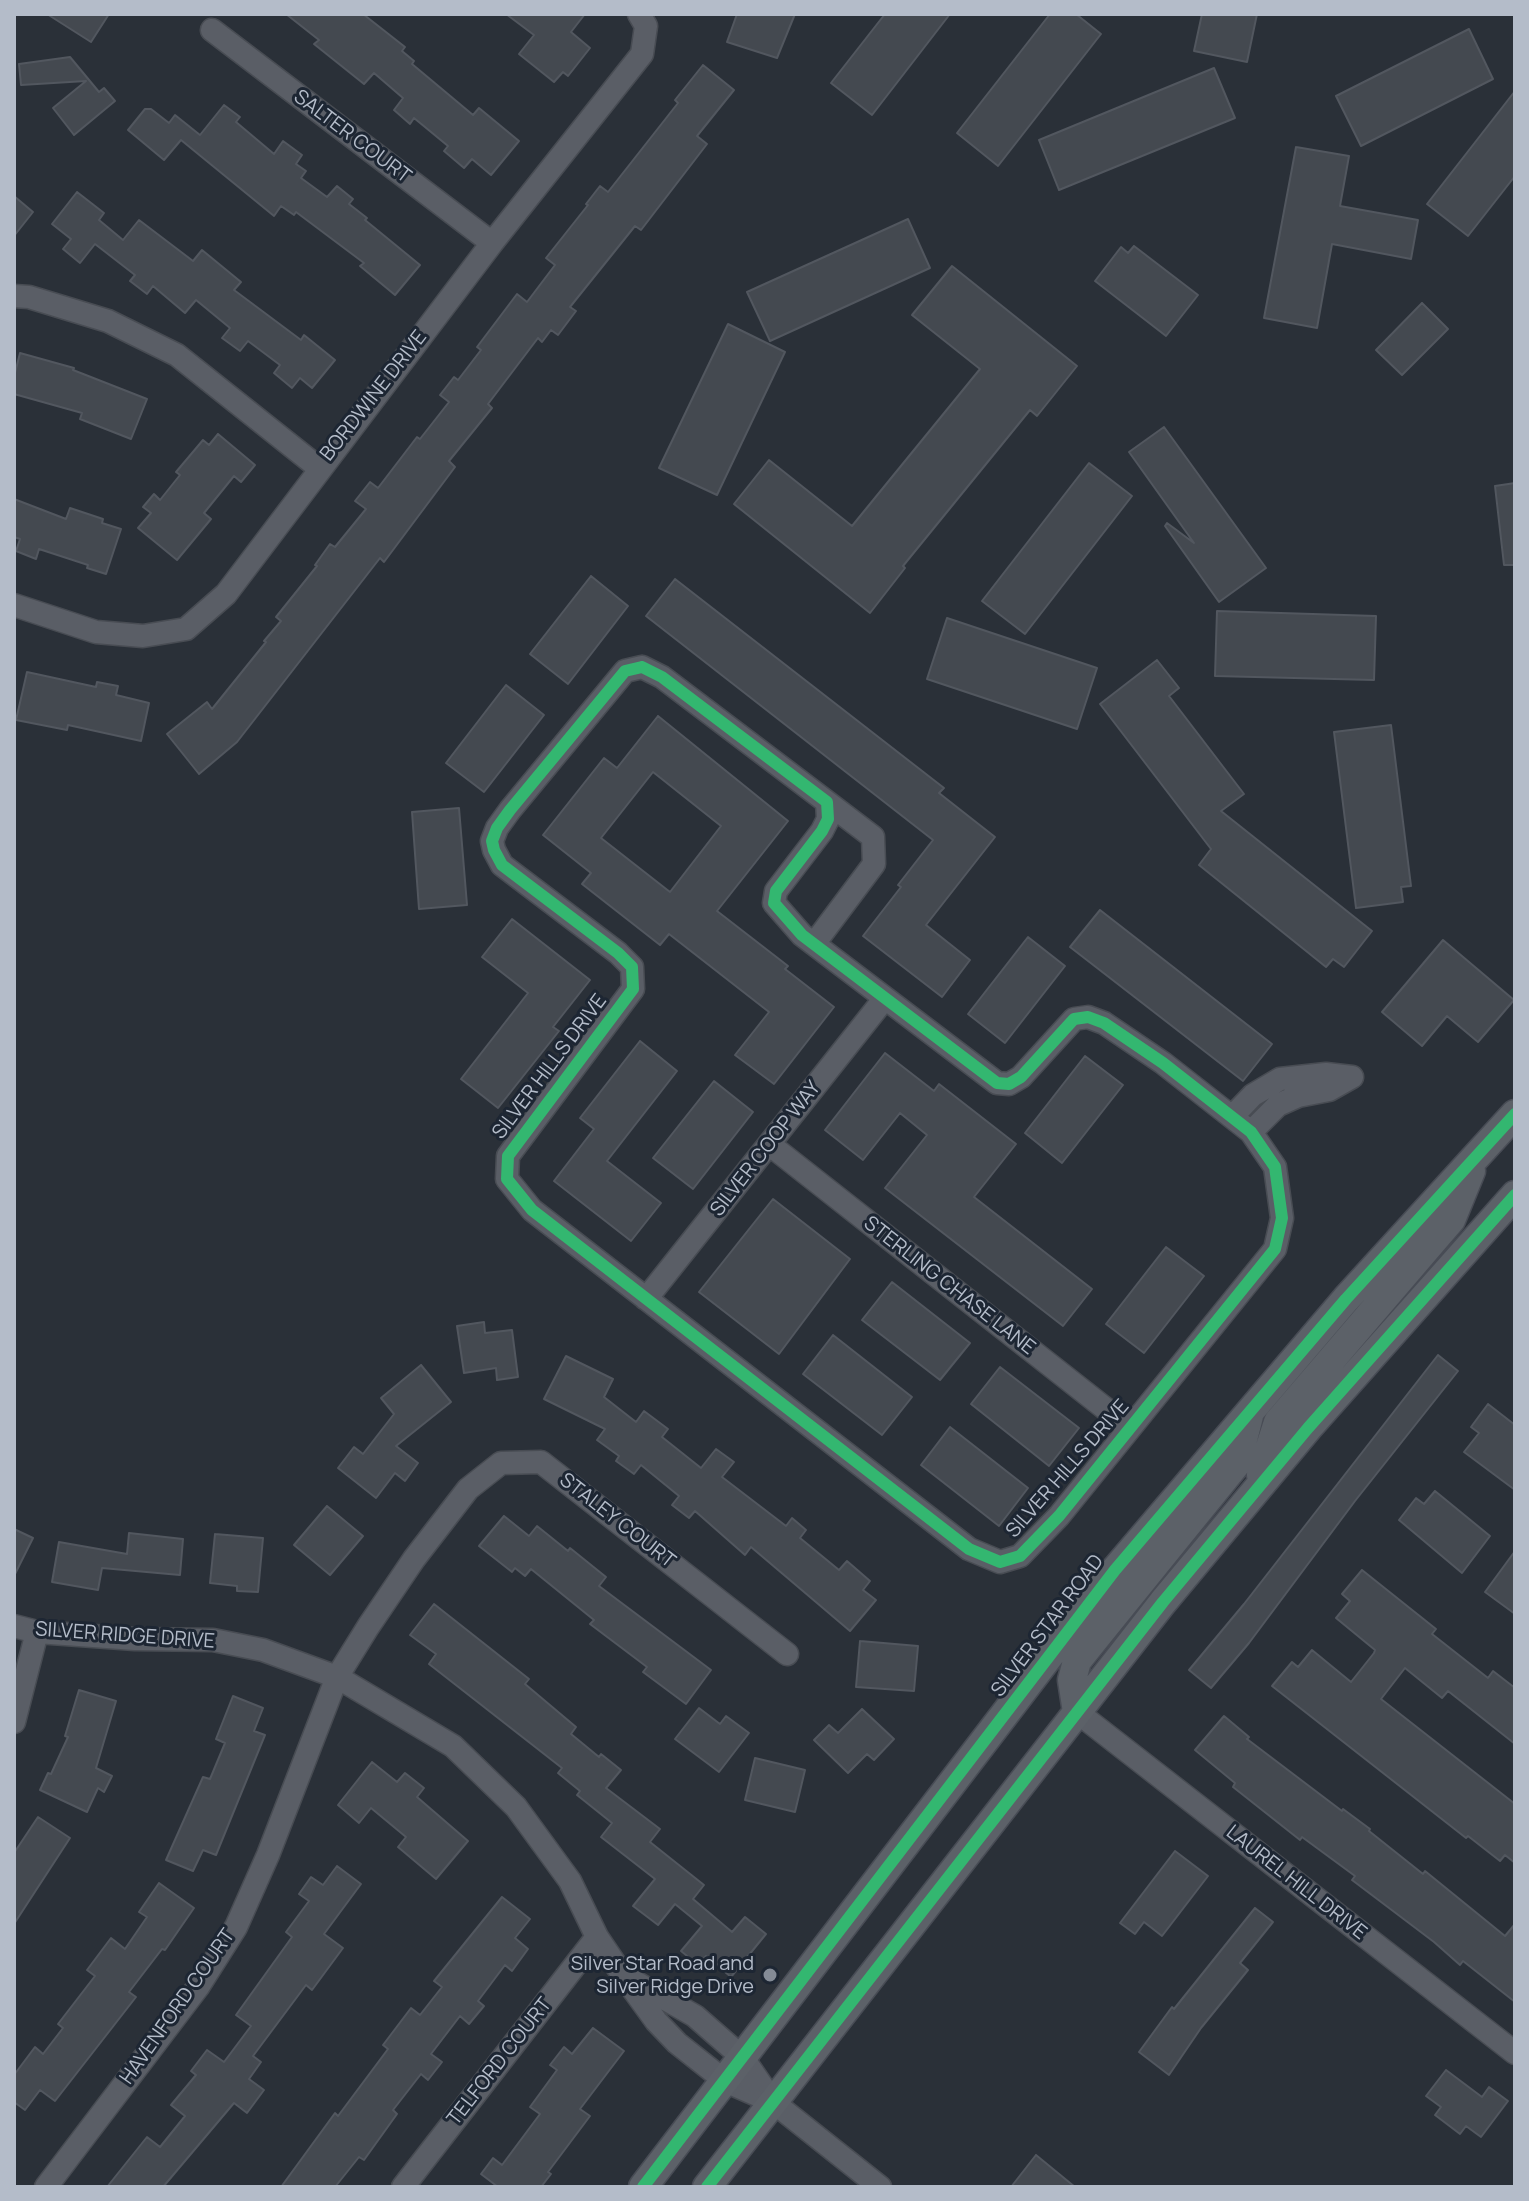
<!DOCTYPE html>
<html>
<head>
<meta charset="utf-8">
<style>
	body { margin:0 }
	#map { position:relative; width:1529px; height:2201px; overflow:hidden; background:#2a3038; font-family:Manrope,sans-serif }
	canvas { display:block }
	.frame { position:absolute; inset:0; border:16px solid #b4bcc9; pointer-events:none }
</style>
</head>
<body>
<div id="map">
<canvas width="1529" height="2201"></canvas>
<div class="frame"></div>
</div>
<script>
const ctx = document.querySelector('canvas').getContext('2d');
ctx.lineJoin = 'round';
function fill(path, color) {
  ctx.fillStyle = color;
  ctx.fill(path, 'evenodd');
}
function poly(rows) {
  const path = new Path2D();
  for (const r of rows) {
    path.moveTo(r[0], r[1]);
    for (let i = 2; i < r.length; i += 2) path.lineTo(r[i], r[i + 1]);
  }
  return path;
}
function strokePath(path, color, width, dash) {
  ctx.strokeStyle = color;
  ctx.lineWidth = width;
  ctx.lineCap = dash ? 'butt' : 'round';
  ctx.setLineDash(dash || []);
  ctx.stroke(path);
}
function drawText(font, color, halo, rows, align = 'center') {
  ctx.font = font + ' Manrope,sans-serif';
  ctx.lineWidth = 6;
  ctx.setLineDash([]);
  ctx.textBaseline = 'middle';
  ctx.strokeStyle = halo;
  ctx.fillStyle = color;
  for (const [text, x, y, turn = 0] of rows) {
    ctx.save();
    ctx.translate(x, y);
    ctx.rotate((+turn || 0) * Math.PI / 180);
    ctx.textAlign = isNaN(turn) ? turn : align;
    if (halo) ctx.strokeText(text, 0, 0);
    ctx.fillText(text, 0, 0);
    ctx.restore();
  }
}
const building = poly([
	[47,14,109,14,91,42,47,14],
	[286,14,363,14,405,47,402,51,414,61,412,64,473,115,479,108,519,141,491,175,472,159,464,168,444,151,448,146,414,118,410,124,394,110,403,98,374,73,364,84,314,44,319,40,286,14],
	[506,14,585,14,571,32,590,48,568,76,563,72,554,82,519,54,534,35,506,14],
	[737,14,795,14,777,58,727,42,737,14],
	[885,14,950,14,872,115,831,83,885,14],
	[1050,14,1076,14,1101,34,998,166,957,133,1050,14],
	[1202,14,1257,14,1247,62,1194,51,1202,14],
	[1469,29,1493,79,1361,146,1336,96,1469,29],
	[70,57,99,92,104,88,115,101,74,135,53,108,86,81,21,85,19,64,70,57],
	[703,65,734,90,697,136,707,144,641,230,635,226,570,307,576,311,558,335,551,330,542,342,538,338,488,404,492,408,449,461,455,467,384,562,380,558,237,742,199,774,167,734,207,702,212,709,266,642,264,641,281,621,276,617,317,566,315,565,330,544,335,547,366,509,355,501,370,482,378,488,417,437,420,439,449,402,440,395,454,377,458,380,481,350,477,347,517,294,527,302,555,265,546,258,588,205,586,204,600,186,608,192,678,103,675,100,703,65],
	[1214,68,1235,118,1059,190,1039,140,1214,68],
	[1515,91,1515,176,1468,236,1427,204,1515,91],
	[224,105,240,117,236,122,274,154,283,141,302,155,296,164,306,171,301,178,327,197,337,186,353,199,349,204,367,218,365,220,420,265,395,295,360,266,364,263,296,212,294,215,281,206,274,216,181,140,164,160,128,130,145,109,151,109,169,123,175,115,200,135,224,105],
	[1296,147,1349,156,1340,206,1418,220,1411,259,1332,244,1317,328,1264,318,1296,147],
	[77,192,104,213,99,220,123,240,139,220,193,261,202,250,241,282,234,290,301,340,304,335,335,360,312,388,300,378,292,388,274,373,280,365,248,341,240,351,222,338,230,328,196,300,185,313,153,286,147,294,130,281,135,275,95,244,80,263,63,249,71,239,52,224,77,192],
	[14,196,33,212,14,236,14,196],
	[908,219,930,268,770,341,747,292,908,219],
	[1134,246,1198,295,1166,336,1095,281,1121,247,1128,253,1134,246],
	[952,266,1077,366,1037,416,1030,410,903,566,905,568,870,613,734,504,769,460,852,526,980,369,912,315,952,266],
	[1422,303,1448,329,1402,375,1376,350,1422,303],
	[728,324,785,352,717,495,659,468,728,324],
	[20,353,74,368,73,370,147,399,131,439,80,419,82,413,14,394,14,377,20,353],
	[1164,427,1266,568,1219,602,1165,526,1167,523,1194,543,1129,452,1164,427],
	[218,434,255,465,241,482,234,476,204,513,211,519,177,560,138,528,151,513,143,507,154,494,160,500,180,475,176,472,203,440,209,445,218,434],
	[1089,463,1132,496,1025,634,982,601,1089,463],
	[1515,483,1515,565,1504,565,1495,486,1515,483],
	[14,499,66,519,70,508,103,519,102,523,121,529,106,574,87,568,88,565,39,549,36,559,16,551,20,539,14,537,14,499],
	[591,576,628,606,568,684,530,654,591,576],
	[675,579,944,788,939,793,995,837,926,925,970,960,942,997,863,936,901,887,898,885,933,840,646,616,675,579],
	[1217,611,1376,616,1374,680,1215,676,1217,611],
	[947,618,1097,668,1077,729,927,679,947,618],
	[1157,660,1179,688,1169,696,1244,794,1221,811,1372,931,1344,967,1333,959,1326,967,1199,865,1211,849,1100,704,1157,660],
	[27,672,96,687,97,682,118,686,116,695,149,703,141,741,68,725,67,730,16,720,27,672],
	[506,685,544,715,484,792,446,763,506,685],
	[658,716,788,821,717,911,788,966,785,969,834,1007,774,1084,735,1055,769,1012,669,934,660,945,582,884,591,873,543,835,604,758,617,768,658,716],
	[653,772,721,826,670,892,601,838,653,772],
	[1391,725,1411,886,1401,887,1403,902,1356,908,1334,732,1391,725],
	[459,808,467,905,419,909,412,812,459,808],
	[1100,910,1272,1044,1243,1081,1070,947,1100,910],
	[512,919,590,980,553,1027,559,1031,498,1108,461,1079,528,993,482,957,512,919],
	[1028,937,1065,966,1005,1043,968,1014,1028,937],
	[1443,940,1514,1000,1478,1042,1447,1016,1422,1046,1382,1012,1443,940],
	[640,1041,677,1071,607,1161,661,1203,631,1241,554,1181,594,1129,580,1118,640,1041],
	[885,1053,934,1091,939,1084,1016,1144,974,1197,1092,1289,1063,1326,885,1188,927,1135,900,1113,863,1160,825,1130,885,1053],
	[1085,1056,1123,1085,1062,1163,1025,1133,1085,1056],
	[714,1081,753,1112,693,1189,653,1158,714,1081],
	[773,1199,850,1259,779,1354,699,1292,773,1199],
	[1166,1247,1204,1276,1144,1353,1106,1324,1166,1247],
	[892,1282,970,1343,940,1380,862,1320,892,1282],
	[484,1322,485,1333,512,1330,518,1377,497,1380,496,1368,464,1373,457,1326,484,1322],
	[833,1335,912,1397,882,1435,803,1374,833,1335],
	[1438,1355,1458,1371,1355,1501,1249,1643,1211,1688,1189,1670,1244,1604,1438,1355],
	[566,1356,613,1379,604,1397,636,1422,644,1411,668,1429,662,1437,701,1468,716,1449,734,1462,722,1477,786,1526,792,1518,806,1530,800,1538,839,1570,847,1561,870,1581,863,1590,876,1600,850,1631,751,1547,745,1555,695,1511,689,1518,672,1505,679,1496,641,1465,634,1474,616,1461,619,1456,597,1440,605,1429,544,1399,566,1356],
	[421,1365,451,1402,396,1446,418,1463,405,1481,395,1473,376,1498,338,1468,354,1447,363,1454,394,1414,381,1398,421,1365],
	[1000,1367,1079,1428,1049,1466,971,1404,1000,1367],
	[1488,1404,1515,1425,1515,1490,1464,1452,1479,1433,1471,1427,1488,1404],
	[950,1427,1028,1488,999,1526,921,1465,950,1427],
	[1435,1491,1490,1536,1462,1573,1399,1520,1416,1498,1424,1504,1435,1491],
	[327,1506,363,1536,330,1575,294,1545,327,1506],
	[504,1516,529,1536,537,1526,568,1551,570,1548,606,1577,599,1586,711,1670,686,1704,643,1672,647,1667,590,1624,594,1620,531,1569,525,1576,515,1568,512,1572,479,1546,504,1516],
	[14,1529,33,1538,14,1576,14,1529],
	[129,1533,183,1539,180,1575,102,1568,98,1590,52,1582,59,1542,127,1554,129,1533],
	[215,1534,263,1538,258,1592,237,1591,237,1586,210,1583,215,1534],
	[1515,1551,1515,1614,1485,1592,1515,1551],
	[1362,1570,1436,1629,1432,1634,1488,1678,1493,1671,1515,1688,1515,1744,1448,1691,1442,1698,1405,1668,1381,1699,1515,1804,1515,1863,1505,1855,1500,1861,1468,1836,1466,1838,1272,1686,1292,1662,1298,1667,1312,1650,1351,1682,1374,1653,1375,1650,1336,1618,1350,1601,1342,1594,1362,1570],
	[434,1604,529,1679,525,1684,576,1727,571,1734,599,1757,601,1754,621,1770,606,1788,660,1829,650,1842,704,1885,693,1899,732,1932,745,1917,766,1934,731,1977,706,1956,698,1965,681,1951,702,1926,675,1904,658,1925,633,1906,655,1879,601,1837,612,1823,577,1795,580,1791,558,1773,562,1768,429,1664,436,1654,410,1635,434,1604],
	[860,1641,918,1646,914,1691,856,1687,860,1641],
	[79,1690,116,1701,96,1768,112,1776,104,1792,98,1788,87,1812,40,1790,48,1773,51,1774,68,1737,65,1736,79,1690],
	[233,1696,263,1708,254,1731,265,1735,216,1855,203,1850,193,1871,166,1860,203,1777,210,1779,225,1743,216,1739,233,1696],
	[699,1708,720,1724,726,1716,749,1733,719,1772,675,1739,699,1708],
	[862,1709,894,1739,874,1760,867,1754,848,1773,814,1740,829,1725,838,1733,862,1709],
	[1224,1716,1249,1737,1247,1739,1342,1811,1343,1809,1370,1829,1369,1831,1423,1874,1425,1871,1505,1936,1515,1924,1515,2002,1463,1961,1460,1965,1434,1942,1352,1880,1355,1876,1302,1837,1300,1840,1233,1787,1235,1783,1195,1750,1224,1716],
	[755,1758,805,1770,795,1812,745,1800,755,1758],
	[372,1762,397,1782,405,1773,424,1788,417,1797,468,1841,436,1879,398,1847,406,1837,371,1808,359,1823,338,1805,372,1762],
	[38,1817,70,1838,14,1924,14,1853,38,1817],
	[1175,1851,1208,1876,1162,1936,1144,1922,1135,1934,1120,1923,1175,1851],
	[337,1866,361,1884,324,1934,343,1948,312,1990,306,1985,253,2056,261,2062,249,2079,264,2090,247,2113,234,2103,163,2187,107,2187,147,2137,160,2147,185,2116,171,2105,196,2075,191,2071,207,2050,224,2062,251,2026,236,2015,292,1937,286,1932,309,1901,299,1894,311,1877,323,1885,337,1866],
	[159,1883,194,1908,165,1950,162,1949,129,1992,136,1997,55,2101,40,2090,25,2110,14,2102,14,2075,35,2047,43,2054,63,2028,58,2024,95,1976,87,1970,111,1938,125,1949,147,1917,139,1912,159,1883],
	[502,1897,530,1919,515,1938,528,1949,512,1971,505,1965,478,2001,484,2006,469,2024,460,2016,431,2054,442,2062,428,2080,421,2074,393,2110,397,2114,364,2160,359,2157,335,2187,281,2187,335,2113,338,2116,388,2049,383,2045,411,2008,420,2015,442,1987,434,1981,502,1897],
	[1255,1908,1273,1922,1240,1963,1248,1970,1201,2028,1169,2075,1139,2052,1172,2007,1174,2009,1255,1908],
	[593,2028,624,2051,580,2109,590,2116,548,2172,551,2174,541,2187,498,2187,481,2174,493,2158,502,2165,540,2114,530,2107,557,2070,550,2065,564,2047,572,2054,593,2028],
	[1446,2070,1482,2097,1489,2087,1508,2101,1481,2137,1466,2126,1460,2134,1435,2115,1441,2107,1426,2096,1446,2070],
	[1036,2155,1075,2187,1011,2187,1036,2155]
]);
const minor = poly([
	[212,30,492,243],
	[14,296,29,297,108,321,177,355,319,468],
	[14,605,96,632,143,636,186,629,226,594,492,243,642,54,646,26,639,14],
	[642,667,662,677,827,802,828,819,822,831,776,891,774,903,802,935,997,1083,1009,1084,1021,1077,1074,1019,1088,1017,1104,1023,1163,1063,1251,1132,1275,1167,1282,1218,1275,1249,1059,1516,1020,1556,1000,1562,969,1549,532,1210,507,1179,508,1156,633,989,632,967,618,953,502,865,494,850,492,841,497,828,510,810,625,671,642,667],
	[814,944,874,864,873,837,827,802],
	[1232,1117,1253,1095,1280,1079,1326,1074,1352,1077],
	[1251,1132,1278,1105,1298,1096,1329,1090,1352,1077],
	[769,1144,1130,1428],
	[646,1299,885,998],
	[14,1626,37,1632,135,1639,213,1640,263,1650,337,1677,453,1746,516,1807,570,1881,597,1937,622,1974,656,2021,677,2043,725,2081,773,2102,880,2187],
	[1077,1712,1515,2053],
	[14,1722,37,1632],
	[630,1979,695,2016,743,2058,773,2102],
	[46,2187,198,1987,236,1927,268,1855,337,1677,368,1627,414,1559,468,1489,501,1463,541,1462,787,1654],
	[403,2187,597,1937]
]);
const major = poly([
	[1261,1475,1278,1422,1451,1220,1471,1171],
	[1077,1712,1072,1680,1077,1661,1237,1463,1249,1416],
	[643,2187,1115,1570,1346,1299,1515,1114],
	[707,2187,1163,1602,1308,1428,1515,1195]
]);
const cycleway = poly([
	[642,667,662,677,827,802,828,819,822,831,776,891,774,903,802,935,997,1083,1009,1084,1021,1077,1074,1019,1088,1017,1104,1023,1163,1063,1251,1132,1275,1167,1282,1218,1275,1249,1059,1516,1020,1556,1000,1562,969,1549,532,1210,507,1179,508,1156,633,989,632,967,618,953,502,865,494,850,492,841,497,828,510,810,625,671,642,667],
	[643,2187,1115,1570,1346,1299,1515,1114],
	[707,2187,1163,1602,1308,1428,1515,1195]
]);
const markers = [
	[770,1975,8,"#848b96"]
];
const streetNames = [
	["SALTER COURT",352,137,37],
	["BORDWINE DRIVE",374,396,-52],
	["SILVER HILLS DRIVE",550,1067,-53],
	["SILVER COOP WAY",766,1149,-52],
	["STERLING CHASE LANE",949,1286,38],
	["SILVER HILLS DRIVE",1068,1469,-49],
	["STALEY COURT",617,1521,38],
	["SILVER STAR ROAD",1048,1626,-53],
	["SILVER RIDGE DRIVE",125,1636,4],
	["LAUREL HILL DRIVE",1296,1883,38],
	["HAVENFORD COURT",178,2007,-55],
	["TELFORD COURT",500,2062,-52]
];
const poiNames = [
	["Silver Star Road and",754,1964],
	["Silver Ridge Drive",754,1987]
];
fill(building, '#444950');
strokePath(building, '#52575f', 2);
strokePath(minor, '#484c53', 25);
strokePath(major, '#484c55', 31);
strokePath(minor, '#5a5e66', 22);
strokePath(major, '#5c6168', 28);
strokePath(cycleway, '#33b770', 12);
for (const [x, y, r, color] of markers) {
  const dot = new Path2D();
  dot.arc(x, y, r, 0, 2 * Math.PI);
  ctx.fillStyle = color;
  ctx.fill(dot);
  strokePath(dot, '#1d2633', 3);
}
drawText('20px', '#b4bcc9', '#1d2633', streetNames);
drawText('20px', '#b4bcc9', '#1d2633', poiNames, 'right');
</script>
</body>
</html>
